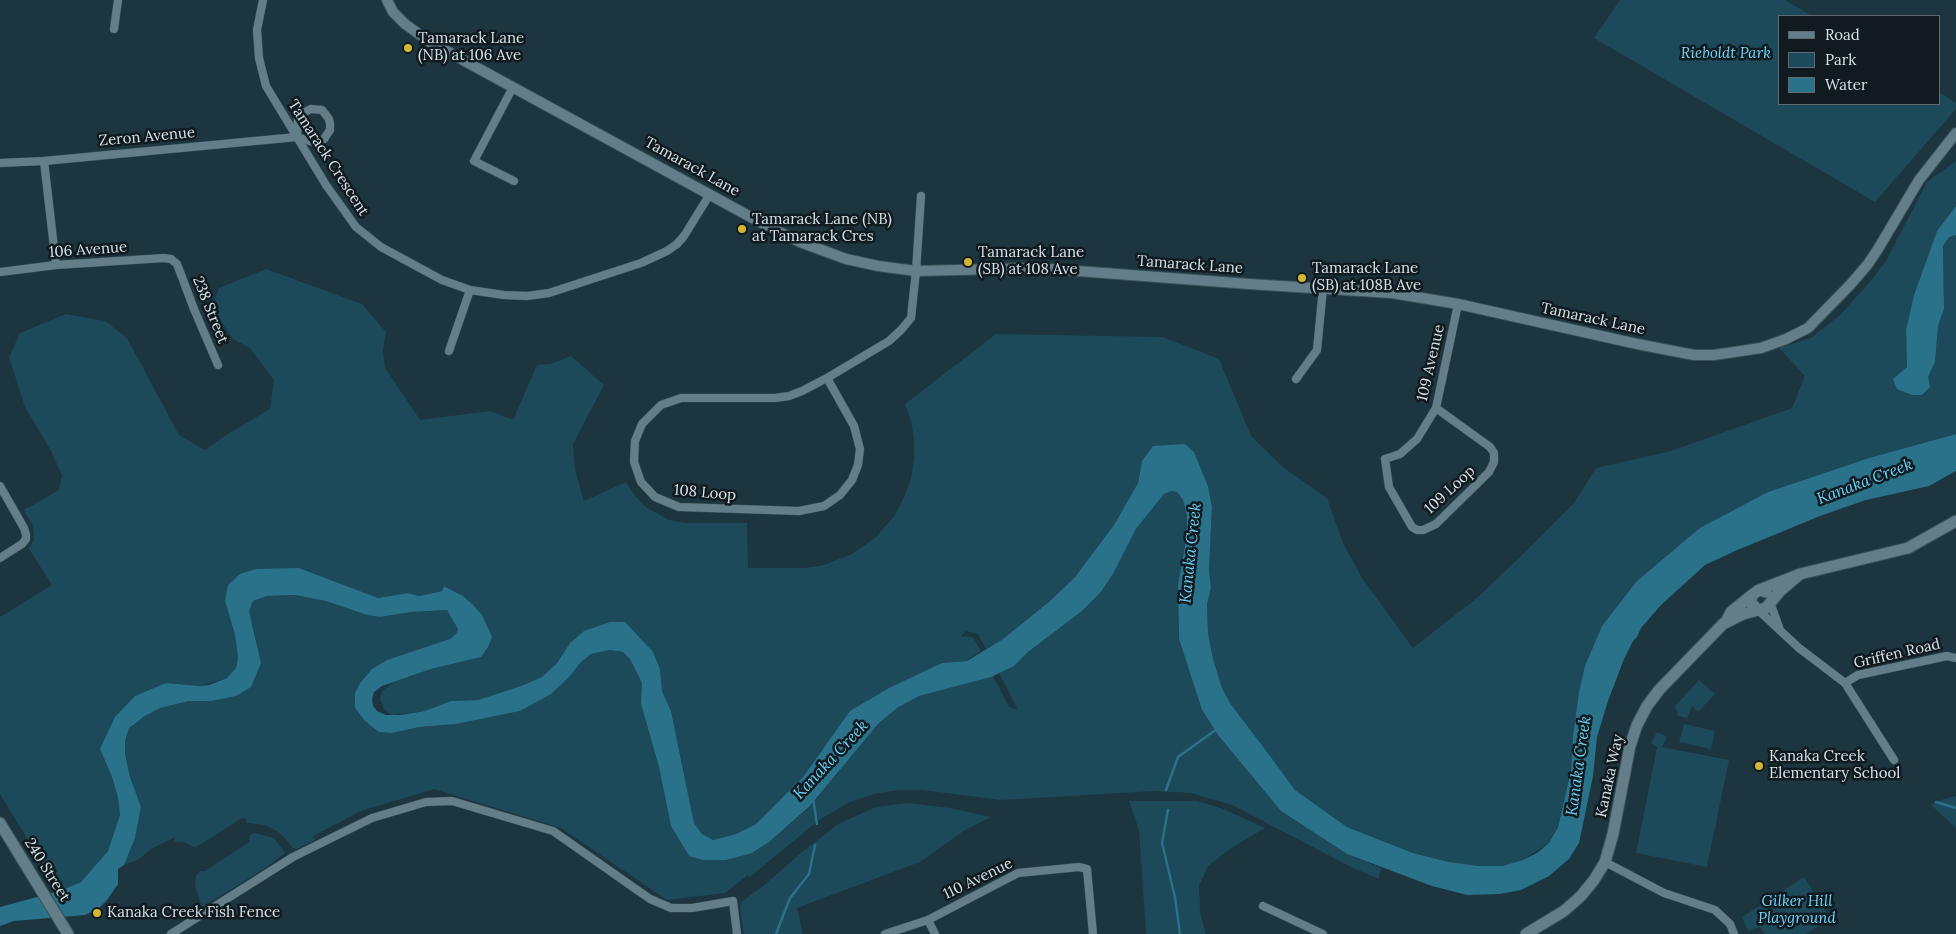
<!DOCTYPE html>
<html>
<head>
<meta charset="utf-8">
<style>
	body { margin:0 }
	#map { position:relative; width:1956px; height:934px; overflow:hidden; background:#1c353e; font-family:Lora,serif }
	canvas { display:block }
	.legend { position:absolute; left:1778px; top:15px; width:162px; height:90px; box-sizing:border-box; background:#101a1f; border:1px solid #5f6a70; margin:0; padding:6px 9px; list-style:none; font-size:15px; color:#d5e3e9 }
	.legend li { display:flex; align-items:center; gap:10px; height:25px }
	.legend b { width:25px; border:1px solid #5f6a70 }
</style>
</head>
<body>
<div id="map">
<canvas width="1956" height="934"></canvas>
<ul class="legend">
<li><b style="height:6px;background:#637e88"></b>Road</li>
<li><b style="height:14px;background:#1c4a5a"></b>Park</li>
<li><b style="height:14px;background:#2a718a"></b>Water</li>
</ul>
</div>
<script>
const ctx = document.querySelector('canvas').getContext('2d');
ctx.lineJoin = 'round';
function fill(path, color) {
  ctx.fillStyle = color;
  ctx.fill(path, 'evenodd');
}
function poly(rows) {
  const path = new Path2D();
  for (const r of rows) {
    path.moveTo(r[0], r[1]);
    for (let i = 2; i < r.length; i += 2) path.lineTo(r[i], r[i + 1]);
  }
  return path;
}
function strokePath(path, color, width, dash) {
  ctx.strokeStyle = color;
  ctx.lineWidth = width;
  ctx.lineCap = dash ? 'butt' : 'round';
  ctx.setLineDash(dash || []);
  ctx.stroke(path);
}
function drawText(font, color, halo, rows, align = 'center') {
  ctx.font = font + ' Lora,serif';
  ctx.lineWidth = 5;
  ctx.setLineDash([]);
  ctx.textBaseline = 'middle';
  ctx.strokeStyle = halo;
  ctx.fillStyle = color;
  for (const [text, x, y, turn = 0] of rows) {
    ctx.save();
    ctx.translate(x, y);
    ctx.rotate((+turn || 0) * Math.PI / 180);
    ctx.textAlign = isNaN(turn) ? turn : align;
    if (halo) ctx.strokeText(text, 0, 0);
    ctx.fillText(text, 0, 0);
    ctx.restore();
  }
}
const green = poly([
	[1620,0,1785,0,1812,16,1780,16,1780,104,1940,104,1940,93,1956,103,1956,109,1875,202,1594,38],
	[1956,161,1956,206,1937,231,1914,295,1906,330,1907,367,1928,377,1935,362,1938,326,1944,308,1943,246,1949,237,1956,235,1956,434,1869,458,1768,492,1602,626,1579,692,1573,736,1571,770,1558,826,1549,843,1523,860,1502,866,1479,866,1449,862,1413,853,1347,827,1295,790,1230,703,1222,688,1213,659,1208,633,1207,604,1211,588,1209,569,1212,507,1208,486,1194,452,1185,444,1142,461,1138,483,1114,525,1075,577,1050,601,1003,639,986,649,978,634,966,631,961,636,973,637,981,651,966,661,942,663,823,748,803,777,756,824,736,834,713,840,702,834,694,823,671,711,662,691,660,669,653,652,570,643,557,663,542,677,521,686,478,700,451,701,426,711,391,715,384,709,380,699,382,691,394,682,431,669,481,657,458,593,445,586,442,591,419,596,408,593,378,598,299,568,225,601,235,635,238,658,236,668,227,678,200,686,165,683,100,749,112,777,118,798,120,815,108,851,81,882,59,891,0,794,0,617,52,585,29,549,34,539,33,526,24,510,59,490,62,475,50,449,25,407,9,357,20,333,66,314,105,321,127,338,179,435,205,450,226,435,270,409,274,380,250,348,233,339,212,308,219,288,266,269,362,304,386,332,383,350,385,368,420,420,490,411,513,420,537,365,551,364,571,356,604,385,573,444,575,470,584,501,626,482,635,496,647,508,669,520,685,523,747,523,748,568,805,568,824,565,852,554,876,537,895,515,904,497,911,479,914,459,914,439,911,421,905,404,996,334,1163,337,1219,359,1251,436,1284,468,1327,498,1343,543,1362,578,1413,648,1478,597,1524,553,1574,503,1596,468,1671,451,1792,408,1805,376,1779,348,1811,338,1840,315,1869,283,1886,261,1927,182],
	[1170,491,1177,492,1183,500,1187,516,1187,535,1178,584,1179,639,1202,710,1218,735,1281,811,1347,854,1381,868,1379,879,1353,868,1232,805,1191,793,1154,791,1001,800,922,790,898,790,874,794,850,802,819,820,750,877,748,875,725,893,667,900,561,828,434,789,361,811,313,836,315,840,297,849,293,848,283,836,275,830,265,825,247,823,245,818,242,818,198,846,194,847,184,842,174,842,175,837,151,849,139,859,124,865,135,838,141,807,130,777,125,754,125,741,129,728,145,716,160,708,189,701,211,701,258,648,249,611,253,601,267,596,295,595,326,601,367,615,380,617,411,612,447,610,458,629,456,634,450,639,387,660,372,669,360,683,355,693,393,733,419,727,456,724,520,711,569,677,581,662,591,654,610,650,623,652,630,659,642,683,641,704,659,767,671,826,689,856,752,853,769,842,811,806,878,724,897,708,919,696,993,676,1009,707,1018,710,999,673,1014,666,1028,652,1082,611,1101,592,1113,574,1136,529,1164,494],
	[1699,680,1715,694,1698,712,1692,706,1687,718,1678,716,1675,706],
	[1684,724,1715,731,1711,749,1679,742],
	[1657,732,1667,737,1662,747,1729,760,1707,867,1636,853,1657,747,1651,743],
	[1956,796,1956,828,1931,805,1937,801],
	[1129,801,1196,801,1221,808,1265,828,1231,848,1208,866,1199,886,1200,913,1206,934,1146,934,1139,830],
	[907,803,950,808,991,817,965,830,920,862,797,908,803,934,744,934,740,908,741,902,763,886,801,853,838,824,876,807],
	[255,833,274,838,285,853,264,869,202,907,195,886,196,876,200,871,205,871,249,842,250,835],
	[1804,877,1831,919,1805,934,1765,934,1760,927,1748,931,1742,917]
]);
const water = poly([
	[1956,206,1956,235,1949,237,1943,246,1944,309,1938,326,1935,362,1928,377,1930,387,1922,395,1912,395,1897,389,1893,379,1907,367,1906,330,1914,295,1937,231],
	[1956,434,1956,471,1929,486,1866,500,1820,516,1735,551,1705,565,1661,605,1641,628,1637,637,1633,641,1624,659,1608,701,1597,737,1593,776,1579,843,1569,859,1549,876,1521,890,1499,894,1467,895,1432,886,1347,854,1281,811,1218,735,1202,710,1179,639,1178,584,1187,535,1187,516,1183,500,1177,492,1171,491,1164,494,1136,529,1113,574,1101,592,1082,611,1028,652,1014,666,991,677,919,696,897,708,878,724,810,806,769,842,752,853,726,860,703,860,689,856,671,826,659,767,641,704,642,683,630,659,623,652,610,650,591,654,581,662,569,677,551,694,520,711,456,724,419,727,392,733,379,732,365,721,355,708,355,693,360,683,372,669,387,660,450,639,456,634,458,629,447,610,411,612,380,617,367,615,326,601,295,595,267,596,253,601,249,611,261,663,251,687,236,696,211,701,189,701,160,708,145,716,129,728,125,741,125,754,130,777,141,807,135,838,124,865,118,869,118,884,107,900,98,909,85,915,14,921,0,926,0,907,59,891,81,882,108,851,120,815,118,798,112,777,100,749,115,717,135,696,166,683,200,686,209,685,227,678,236,668,238,658,235,635,225,601,228,585,240,574,256,569,299,568,378,598,408,593,419,596,442,591,444,586,463,596,473,605,482,615,492,637,488,647,481,657,431,669,382,686,374,692,372,699,373,706,377,711,386,715,400,715,425,711,451,701,478,700,521,686,542,677,557,663,570,643,584,631,610,622,625,622,653,652,660,669,662,691,671,711,694,823,702,834,713,840,736,834,756,824,803,777,850,711,889,688,942,663,967,661,1003,639,1050,601,1075,577,1114,525,1138,483,1142,461,1153,446,1185,444,1194,452,1208,486,1212,507,1209,569,1211,588,1207,604,1208,633,1213,659,1222,688,1230,703,1270,756,1295,790,1347,827,1413,853,1449,862,1479,866,1502,866,1523,860,1537,853,1549,843,1558,827,1571,770,1573,736,1579,692,1585,666,1602,626,1637,581,1700,528,1768,492,1869,458]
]);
const stream = poly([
	[1166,790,1178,757,1217,729],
	[813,798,817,824],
	[1936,802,1956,808],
	[1168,810,1162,843,1175,897,1180,934],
	[776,934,790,898,809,874,815,845]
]);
const minor = poly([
	[263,0,257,30,259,58,266,86,326,185,356,227,381,247,442,280,470,290,504,295,527,296,549,293,641,263,667,251,677,244,684,236,710,194],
	[114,29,118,0],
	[513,87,474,161,514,181],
	[311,109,322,110,329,119,330,124,330,130,324,139,313,142,297,137,298,118,301,114,311,109],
	[44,161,56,265],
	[0,163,44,161,297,137],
	[0,272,56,265,164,258,171,259,177,264,194,309,218,365],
	[449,351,470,290],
	[827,378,854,426,860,449,858,465,852,480,840,495,824,506,799,511,679,507,655,497,641,482,634,462,635,441,642,424,661,405,681,398,775,398,789,396,802,391,827,378,889,341,901,330,911,318,916,271,921,196],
	[1296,379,1317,350,1323,288],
	[1385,459,1389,487,1412,527,1417,530,1423,530,1436,524,1489,472,1494,462,1494,453,1490,447,1436,408],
	[1385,459,1400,454,1417,439,1436,408,1458,304],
	[0,486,24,528,26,535,26,539,22,544,0,558],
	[1770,602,1779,627],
	[1757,609,1799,648,1845,683,1894,760],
	[1845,683,1858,675,1947,656,1956,658],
	[1605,862,1664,893,1715,910,1730,924,1734,934],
	[1263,906,1323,934],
	[928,920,935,934],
	[171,934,293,857,372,818,426,802,452,801,553,831,650,899,671,908,692,908,733,901,737,934],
	[885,934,928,920,1018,873,1079,867,1087,869,1093,934]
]);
const tertiary = poly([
	[387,0,393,12,405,24,430,42,769,227,800,242,846,259,878,266,916,271,1038,268,1249,284,1392,293,1458,304,1637,344,1694,355,1714,355,1761,348,1786,339,1808,328,1850,285,1868,264,1878,249,1919,180,1956,133]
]);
const secondary = poly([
	[1759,590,1800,574,1908,548,1956,521],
	[1757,609,1751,603,1752,595,1759,590,1766,592],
	[1727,620,1731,612,1752,595],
	[0,823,68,934],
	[1526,934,1564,911,1581,896,1594,880,1605,862,1613,834,1630,746,1637,725,1647,706,1659,690,1723,624,1743,614,1766,608,1780,591,1800,574]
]);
const markers = [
	[408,48,5,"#d4b635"],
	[742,229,5,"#d4b635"],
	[968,262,5,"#d4b635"],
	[1302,278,5,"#d4b635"],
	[1759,766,5,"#d4b635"],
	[97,913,5,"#d4b635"]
];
const poiNames = [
	["Tamarack Lane",418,39],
	["(NB) at 106 Ave",418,56],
	["Tamarack Lane (NB)",752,220],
	["at Tamarack Cres",752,237],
	["Tamarack Lane",978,253],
	["(SB) at 108 Ave",978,270],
	["Tamarack Lane",1312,269],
	["(SB) at 108B Ave",1312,286],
	["Kanaka Creek",1769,757],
	["Elementary School",1769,774],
	["Kanaka Creek Fish Fence",107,913]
];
const parkNames = [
	["Rieboldt Park",1726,54],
	["Gilker Hill",1797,902],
	["Playground",1797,919]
];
const streetNames = [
	["Zeron Avenue",147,137,-5],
	["Tamarack Crescent",328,158,57],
	["Tamarack Lane",692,167,29],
	["106 Avenue",88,250,-4],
	["Tamarack Lane",1190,265,4],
	["238 Street",210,310,68],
	["Tamarack Lane",1593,319,12],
	["109 Avenue",1431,363,-77],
	["109 Loop",1450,490,-43],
	["108 Loop",705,493,5],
	["Griffen Road",1897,654,-13],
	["Kanaka Way",1610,776,-78],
	["240 Street",47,870,58],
	["110 Avenue",978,879,-26]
];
const waterNames = [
	["Kanaka Creek",1865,482,-21],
	["Kanaka Creek",1191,553,-84],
	["Kanaka Creek",831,760,-47],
	["Kanaka Creek",1579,766,-82]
];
fill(green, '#1c4a5a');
fill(water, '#2a718a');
strokePath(stream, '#2a718a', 2.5);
strokePath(minor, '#3a5057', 9);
strokePath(tertiary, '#3a5057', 12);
strokePath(secondary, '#3a5057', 13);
strokePath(minor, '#637e88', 8);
strokePath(tertiary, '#637e88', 10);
strokePath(secondary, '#637e88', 11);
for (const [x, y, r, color] of markers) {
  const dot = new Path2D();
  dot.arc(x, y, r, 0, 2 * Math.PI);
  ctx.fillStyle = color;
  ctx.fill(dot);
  strokePath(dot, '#101a1f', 2);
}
drawText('15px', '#d5e3e9', '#101a1f', poiNames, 'left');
drawText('italic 15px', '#6fd6fb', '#101a1f', parkNames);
drawText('15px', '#d5e3e9', '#101a1f', streetNames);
drawText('italic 16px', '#69d0f5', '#101a1f', waterNames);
</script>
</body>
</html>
